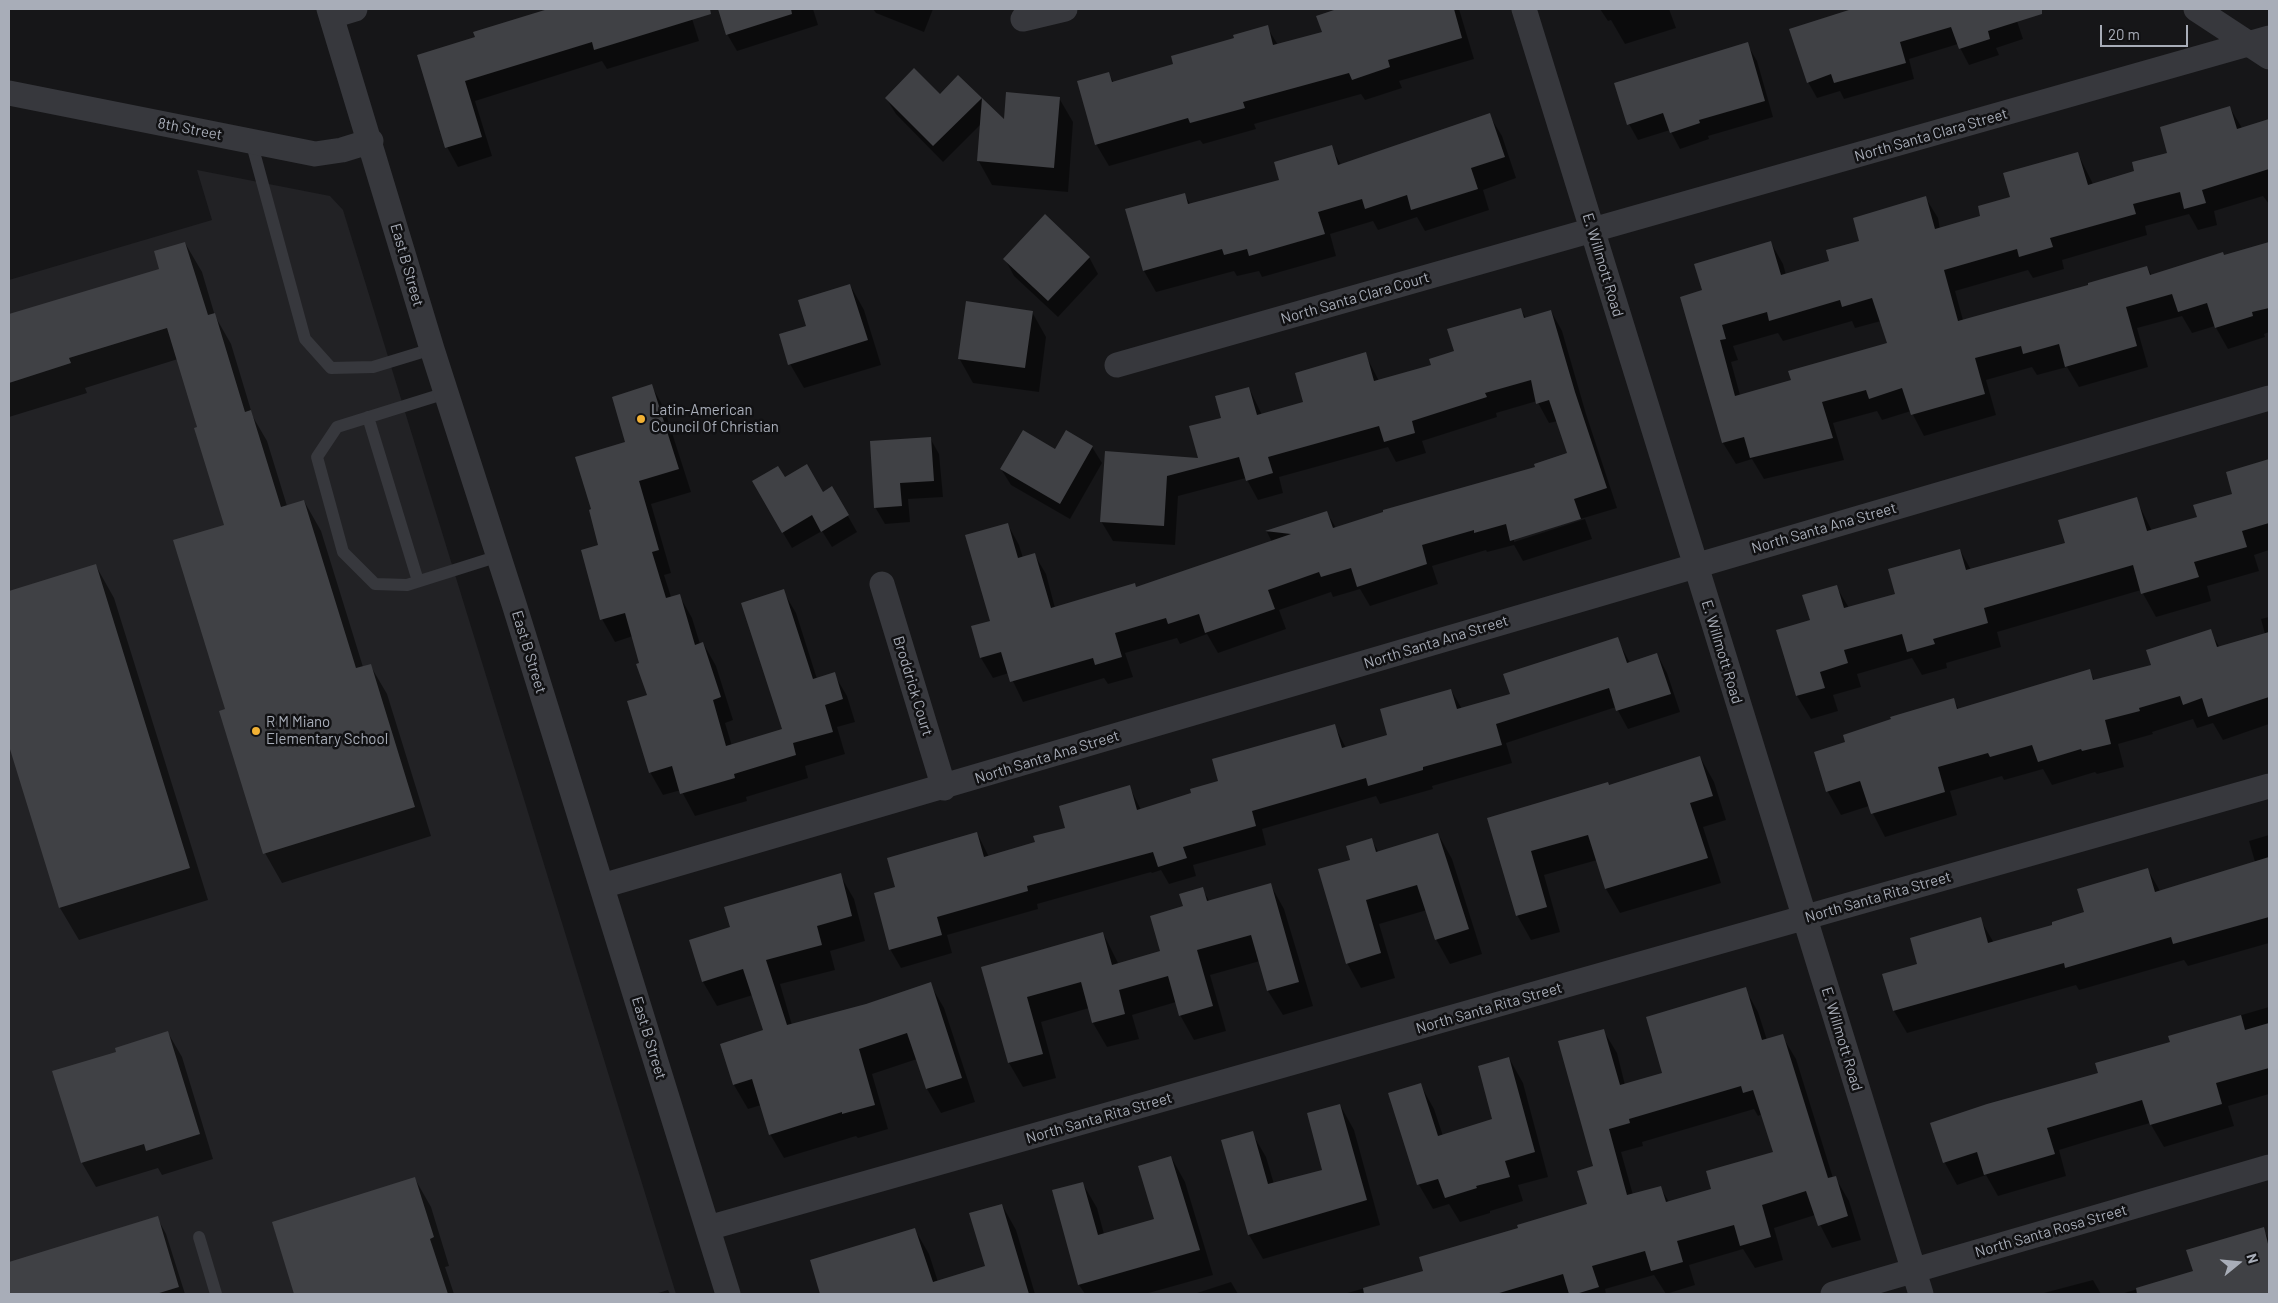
<!DOCTYPE html>
<html>
<head>
<meta charset="utf-8">
<style>
	body { margin:0 }
	#map { position:relative; width:2278px; height:1303px; overflow:hidden; background:#161618; font-family:Barlow,sans-serif }
	canvas { display:block }
	.frame { position:absolute; inset:0; border:10px solid #a8adb8; pointer-events:none }
	.north { position:absolute; left:2213px; top:1238px; width:50px; height:50px; -webkit-text-stroke:4px #111113; paint-order:stroke; rotate:73deg; font-size:14px; font-weight:700; line-height:20px; text-align:center; color:#a8adb8 }
	.north::after { content:''; display:block; margin:auto; width:18px; height:22px; background:#a8adb8; clip-path:polygon(50% 0,100% 100%,50% 72%,0 100%) }
	.scale { position:absolute; left:2100px; top:25px; width:88px; height:22px; box-sizing:border-box; border:2px solid #a8adb8; border-top:0; padding-left:6px; font-size:15px; line-height:18px; white-space:nowrap; color:#a8adb8; -webkit-text-stroke:4px #111113; paint-order:stroke }
</style>
</head>
<body>
<div id="map">
<canvas width="2278" height="1303"></canvas>
<div class="frame"></div>
<div class="north">N</div>
<div class="scale">20 m</div>
</div>
<script>
const ctx = document.querySelector('canvas').getContext('2d');
ctx.lineJoin = 'round';
function fill(path, color) {
  ctx.fillStyle = color;
  ctx.fill(path, 'evenodd');
}
function poly(rows) {
  const path = new Path2D();
  for (const r of rows) {
    path.moveTo(r[0], r[1]);
    for (let i = 2; i < r.length; i += 2) path.lineTo(r[i], r[i + 1]);
  }
  return path;
}
function strokePath(path, color, width, dash) {
  ctx.strokeStyle = color;
  ctx.lineWidth = width;
  ctx.lineCap = dash ? 'butt' : 'round';
  ctx.setLineDash(dash || []);
  ctx.stroke(path);
}
function drawText(font, color, halo, rows, align = 'center') {
  ctx.font = font + ' Barlow,sans-serif';
  ctx.lineWidth = 5;
  ctx.setLineDash([]);
  ctx.textBaseline = 'middle';
  ctx.strokeStyle = halo;
  ctx.fillStyle = color;
  for (const [text, x, y, turn = 0] of rows) {
    ctx.save();
    ctx.translate(x, y);
    ctx.rotate((+turn || 0) * Math.PI / 180);
    ctx.textAlign = isNaN(turn) ? turn : align;
    if (halo) ctx.strokeText(text, 0, 0);
    ctx.fillText(text, 0, 0);
    ctx.restore();
  }
}
const built = poly([
	[197,170,330,196,343,210,676,1294,9,1294,9,280,212,220]
]);
const shadow = poly([
	[574,9,689,9,699,41,607,69,602,61,475,101,492,156,458,167,447,147,418,56],
	[719,9,813,9,818,25,737,51,727,34],
	[873,9,933,9,924,32,876,13],
	[1340,9,1459,9,1474,59,1399,81,1402,88,1365,100,1361,94,1254,124,1256,129,1203,144,1200,140,1109,166,1096,144,1108,73,1114,83,1174,65,1267,27,1278,45,1323,33,1318,16],
	[1600,9,1669,9,1676,28,1625,44,1611,20,1608,21],
	[1867,9,2013,9,2023,39,1996,48,1999,55,1969,65,1958,44,1909,59,1914,79,1844,99,1840,91,1817,98,1808,82,1846,14],
	[1747,44,1757,61,1773,117,1708,136,1709,139,1680,149,1670,130,1638,140,1629,124],
	[940,96,981,98,1005,122,1059,98,1073,122,1068,192,992,185,978,160,981,124,943,162,896,114,886,98],
	[2230,108,2242,128,2269,120,2269,204,2263,196,2214,211,2217,225,2198,230,2189,214,2145,226,2147,235,2062,260,2064,269,2033,278,2028,270,1955,291,1963,320,2090,286,2147,267,2152,276,2269,244,2269,332,2264,334,2265,337,2228,349,2215,326,2192,333,2182,316,2137,328,2148,367,2079,387,2067,367,2037,375,2032,367,1986,380,1996,415,1924,436,1911,411,1882,420,1877,411,1833,423,1844,460,1764,479,1752,459,1736,464,1723,443,1703,291,1771,243,1783,264,1786,275,1831,262,1925,197,1938,218,1940,229,1982,217,2078,154,2093,184,2136,172,2169,154],
	[1852,321,1855,328,1881,321,1889,344,1792,381,1740,395,1731,362,1738,360,1733,346,1778,333,1783,341],
	[1489,115,1502,136,1516,178,1483,190,1489,210,1425,231,1417,217,1378,230,1373,221,1330,234,1336,256,1262,277,1259,271,1237,276,1234,271,1156,292,1144,271,1127,210,1184,194,1191,205,1281,181,1331,147,1341,165],
	[185,243,202,272,215,316,231,344,253,417,267,441,287,506,304,501,321,531,363,667,370,665,387,694,431,836,282,883,265,853,227,710,225,525,178,359,85,388,87,393,9,417,9,316,161,269],
	[1089,257,1098,274,1058,317,1014,276,1005,259],
	[850,285,864,310,881,365,804,388,790,364],
	[1520,309,1526,318,1551,311,1562,331,1586,414,1617,508,1514,539,1514,542,1585,519,1592,539,1523,561,1514,545,1487,552,1486,550,1432,566,1438,584,1370,606,1360,589,1333,597,1331,592,1279,610,1286,629,1218,653,1207,634,1180,644,1177,638,1125,653,1133,677,1108,684,1104,678,1023,702,1009,673,993,678,981,658,972,627,991,622,1008,525,1019,545,1023,558,1034,554,1046,574,1055,608,1136,588,1272,542,1267,532,1327,513,1336,528,1537,468,1569,454,1558,421,1549,423,1537,401,1496,413,1497,417,1422,441,1426,453,1396,462,1388,447,1279,477,1283,493,1258,500,1246,478,1178,496,1175,545,1113,541,1101,521,1106,453,1199,459,1222,418,1249,388,1262,415,1304,403,1365,354,1379,381,1433,366],
	[1032,312,1046,337,1039,392,973,383,959,358],
	[651,385,664,408,691,492,651,504,671,573,664,575,671,597,679,595,692,618,700,644,703,643,716,666,733,720,725,723,732,746,783,730,783,591,796,613,817,679,834,674,847,696,855,722,837,727,845,754,805,766,808,778,746,797,747,801,695,816,681,790,663,795,650,772,648,695,633,636,615,642,602,619,600,546,592,510,627,442],
	[930,438,939,454,943,497,908,499,910,522,885,524,875,507],
	[1092,447,1102,463,1070,519,1011,485,1001,469,1056,450],
	[2269,459,2269,550,2254,555,2259,571,2207,586,2211,601,2156,617,2141,590,1997,632,2001,647,1946,663,1947,668,1922,675,1912,658,1857,674,1861,687,1833,695,1838,711,1811,719,1797,696,1778,631,1812,621,1836,586,1849,608,1896,595,1960,550,1971,570,2067,544,2136,499,2152,531,2198,517,2233,495,2227,473],
	[784,479,823,493,832,488,857,532,832,547,822,531,792,548,753,482],
	[96,566,114,598,208,900,79,940,60,908,9,741,9,592],
	[2269,617,2269,724,2223,740,2213,723,2197,728,2193,719,2152,732,2153,734,2118,744,2124,767,2097,774,2095,772,2052,785,2043,769,2004,780,2002,776,1950,791,1957,815,1885,837,1869,806,1841,815,1828,792,1815,753,1847,742,1953,699,1959,710,2089,671,2095,681,2152,666,2210,631,2220,648,2265,634,2261,619],
	[1617,639,1630,663,1657,654,1667,673,1680,712,1628,729,1616,707,1506,743,1512,763,1432,786,1433,789,1380,804,1376,796,1262,829,1266,845,1193,865,1196,876,1169,884,1161,870,1152,873,1151,872,1037,904,1038,909,947,935,952,953,901,968,890,949,897,888,977,833,989,857,1036,843,1066,828,1129,786,1141,810,1193,794,1334,725,1346,748,1389,736,1451,690,1462,709,1512,695],
	[1700,757,1714,782,1726,820,1703,827,1721,883,1620,913,1606,889,1597,860,1544,875,1560,932,1531,940,1517,915,1489,819,1609,786],
	[1438,834,1452,859,1482,954,1450,964,1436,939,1427,910,1379,924,1395,978,1361,988,1347,963,1352,861,1371,839,1379,853],
	[2269,835,2269,943,2188,966,2184,960,2079,990,2076,985,1907,1033,1894,1011,1884,975,1918,965,1980,919,1994,943,2054,926,2086,913,2148,870,2160,891,2255,862,2249,841],
	[840,875,854,899,865,941,830,951,835,970,780,984,792,1025,867,1005,930,984,944,1008,975,1102,941,1113,927,1089,917,1059,872,1074,888,1129,858,1138,856,1136,784,1158,770,1134,761,1105,748,1109,734,1085,721,1044,764,1031,753,995,717,1006,703,982,690,941,732,928],
	[1270,884,1284,909,1313,1006,1283,1015,1268,991,1260,961,1210,975,1226,1031,1194,1040,1180,1015,1176,1002,1132,1015,1139,1039,1107,1047,1093,1023,1089,1008,1041,1022,1056,1078,1023,1087,1009,1063,983,968,1103,933,1119,965,1162,952,1184,907,1202,889,1210,902],
	[1745,989,1758,1012,1767,1040,1782,1036,1796,1059,1833,1178,1835,1177,1849,1201,1861,1240,1832,1248,1815,1215,1774,1228,1783,1260,1755,1268,1743,1249,1689,1265,1695,1285,1666,1294,1654,1275,1605,1289,1606,1294,1344,1294,1425,1271,1519,1229,1588,1205,1595,1167,1603,1030,1617,1053,1625,1085,1664,1074],
	[1754,1109,1758,1116,1762,1114,1774,1153,1713,1190,1669,1202,1660,1187,1633,1195,1621,1152,1643,1146,1642,1142],
	[2269,1007,2269,1094,2228,1106,2234,1126,2164,1147,2150,1123,2098,1138,2059,1150,2066,1176,1998,1196,1986,1175,1957,1185,1945,1163,1932,1124,2100,1074,2172,1043,2170,1036],
	[168,1033,182,1057,213,1159,162,1175,158,1168,96,1187,82,1163,54,1072,117,1053],
	[1509,1058,1523,1083,1548,1177,1518,1185,1523,1201,1490,1211,1490,1213,1460,1222,1449,1204,1433,1209,1419,1185,1389,1094,1420,1084,1434,1109,1443,1136,1494,1119],
	[1340,1105,1354,1130,1380,1225,1263,1259,1249,1235,1223,1141,1252,1133,1266,1157,1274,1184,1324,1170],
	[1171,1157,1185,1182,1213,1275,1145,1294,1085,1294,1079,1285,1054,1191,1083,1184,1097,1208,1104,1234,1156,1220],
	[415,1179,431,1207,449,1266,445,1267,454,1294,295,1294,273,1223],
	[1002,1205,1016,1230,1035,1294,821,1294,812,1261,915,1230,929,1254,938,1282,987,1267],
	[157,1217,166,1234,185,1294,9,1294,9,1263],
	[2263,1229,2269,1240,2269,1294,2121,1294,2194,1272],
	[2093,1280,2101,1294,2040,1294],
	[1231,1282,1238,1294,1197,1294,1197,1293],
	[668,1290,670,1294,655,1294]
]);
const building = poly([
	[548,9,710,9,711,14,594,50,592,42,465,81,482,137,445,148,417,55,475,37,473,32],
	[718,9,791,9,792,14,726,35],
	[1337,9,1454,9,1462,38,1388,60,1390,67,1352,80,1349,73,1243,102,1245,108,1190,123,1188,118,1095,145,1077,81,1109,72,1112,82,1173,64,1171,56,1234,38,1233,35,1268,25,1273,45,1322,32,1316,16],
	[1852,9,2042,9,2042,14,1988,31,1990,39,1959,49,1951,27,1900,42,1906,63,1834,83,1831,74,1807,83,1789,29],
	[1748,42,1765,101,1699,120,1700,123,1670,133,1663,113,1627,125,1614,83],
	[914,68,940,94,958,75,982,98,933,146,885,98],
	[1006,92,1060,97,1054,168,977,161,982,98,1004,119],
	[2230,106,2237,129,2269,119,2269,169,2202,190,2206,203,2184,209,2180,192,2133,204,2136,214,2050,238,2053,247,2019,257,2017,249,1944,270,1958,321,2088,285,2088,283,2147,266,2150,275,2223,252,2224,255,2269,242,2269,308,2252,312,2253,316,2215,328,2207,303,2178,312,2172,294,2126,307,2137,346,2065,367,2059,344,2023,354,2021,346,1975,358,1985,394,1911,415,1902,388,1869,399,1866,390,1822,402,1833,438,1750,458,1744,437,1722,443,1680,297,1702,290,1694,264,1771,241,1781,275,1829,261,1826,250,1859,241,1853,218,1926,196,1935,229,1980,216,1978,206,2010,197,2003,173,2078,152,2088,185,2134,171,2132,162,2167,153,2160,127],
	[1872,298,1887,343,1788,371,1791,380,1735,396,1720,340,1726,339,1722,325,1767,312,1769,321,1840,300,1842,307],
	[1490,113,1505,157,1471,168,1478,189,1411,210,1407,195,1365,209,1362,199,1318,212,1325,234,1249,256,1247,249,1224,255,1222,249,1143,271,1125,209,1185,193,1188,204,1279,180,1274,162,1332,145,1338,165],
	[1045,214,1090,257,1048,301,1003,259],
	[185,242,208,315,215,313,245,412,251,410,281,507,304,500,356,668,371,664,415,807,263,854,219,711,225,709,173,540,224,525,194,428,197,427,167,328,69,358,71,363,9,383,9,314,159,269,154,251],
	[850,284,868,340,788,365,779,334,806,326,798,300],
	[966,301,1033,311,1025,368,958,359],
	[1521,308,1524,318,1551,310,1575,392,1607,488,1574,499,1581,519,1510,541,1506,524,1474,533,1474,530,1422,545,1427,564,1357,587,1351,568,1321,577,1319,572,1268,590,1275,609,1205,633,1199,614,1168,624,1166,618,1115,633,1122,657,1095,665,1093,658,1010,682,1001,652,980,658,971,626,990,621,965,535,1008,523,1018,558,1035,553,1051,608,1135,583,1136,587,1291,534,1265,531,1327,511,1333,528,1383,512,1383,510,1535,467,1534,464,1567,453,1549,400,1536,404,1531,380,1485,393,1487,397,1412,421,1415,433,1384,442,1379,426,1268,457,1273,473,1246,481,1239,457,1167,476,1164,526,1100,522,1105,451,1198,458,1189,426,1221,418,1215,396,1249,387,1257,415,1303,402,1295,373,1366,352,1374,381,1431,365,1429,359,1454,351,1447,329],
	[652,384,679,469,639,481,659,550,652,552,666,598,680,594,695,645,703,642,721,697,713,700,726,746,782,729,741,603,784,589,813,679,835,672,843,699,825,705,833,732,793,743,796,755,734,774,735,778,680,794,672,766,649,773,627,701,647,695,636,664,639,663,625,613,600,620,581,550,598,545,589,510,591,509,575,457,625,442,612,397],
	[1023,430,1055,449,1066,430,1093,446,1060,504,1000,469],
	[931,437,934,481,900,483,902,506,874,508,870,441],
	[2269,459,2269,523,2242,531,2247,547,2194,562,2199,577,2141,594,2133,565,1984,608,1988,623,1933,639,1935,644,1907,652,1902,634,1844,650,1848,663,1820,672,1825,688,1796,696,1776,630,1810,620,1802,595,1837,585,1844,608,1895,594,1888,569,1960,549,1966,570,2065,543,2058,520,2137,497,2147,531,2197,517,2193,505,2232,494,2226,472],
	[807,464,823,492,832,486,849,515,821,532,812,515,782,533,752,481,778,466,785,477],
	[96,564,190,868,59,908,9,746,9,591],
	[2211,629,2217,647,2269,632,2269,697,2208,717,2202,698,2183,705,2180,696,2139,708,2140,711,2105,720,2111,744,2082,751,2081,749,2038,762,2032,745,1990,757,1988,753,1938,767,1945,792,1871,814,1860,781,1826,792,1814,752,1845,742,1843,735,1891,719,1890,717,1954,698,1957,709,2090,669,2093,680,2151,665,2146,650],
	[1618,637,1627,663,1657,653,1671,694,1616,711,1609,688,1496,724,1502,745,1423,767,1423,770,1368,786,1366,778,1252,811,1256,826,1183,847,1187,858,1158,867,1153,852,1027,886,1028,891,937,917,942,935,889,950,874,893,895,887,887,858,977,832,984,857,1035,842,1033,836,1065,828,1059,806,1130,785,1137,810,1191,793,1190,789,1218,781,1212,759,1335,724,1342,748,1387,735,1380,709,1451,689,1457,709,1510,694,1503,674],
	[1700,756,1713,796,1690,803,1708,858,1605,889,1588,835,1531,851,1547,907,1516,916,1487,818,1608,782,1609,785],
	[1438,833,1469,929,1435,940,1417,885,1366,900,1381,953,1346,964,1318,869,1350,860,1346,846,1372,838,1376,852],
	[2269,857,2269,917,2173,944,2171,937,2065,968,2064,963,1893,1011,1882,974,1917,964,1910,938,1981,917,1988,943,2052,925,2052,922,2084,912,2077,889,2148,868,2155,892],
	[841,873,852,916,817,926,822,945,766,960,787,1025,866,1004,931,982,962,1078,926,1089,907,1033,859,1049,875,1105,842,1114,842,1112,769,1135,752,1079,733,1085,720,1044,763,1030,743,969,702,982,689,940,730,927,724,907],
	[1271,883,1299,982,1267,991,1251,935,1197,950,1213,1006,1179,1016,1168,976,1119,990,1125,1014,1092,1023,1081,982,1027,997,1043,1054,1008,1063,981,967,1103,932,1112,965,1160,951,1150,916,1183,906,1179,894,1203,887,1207,901],
	[1746,987,1762,1040,1783,1034,1828,1178,1836,1176,1848,1216,1818,1226,1806,1191,1762,1205,1771,1237,1740,1246,1734,1225,1677,1241,1683,1262,1651,1271,1645,1251,1592,1266,1599,1287,1576,1294,1569,1294,1563,1274,1496,1294,1364,1294,1363,1288,1423,1271,1419,1257,1518,1228,1517,1225,1587,1204,1577,1171,1593,1166,1558,1041,1604,1029,1620,1085,1662,1073,1646,1017],
	[1741,1086,1743,1093,1753,1090,1773,1152,1706,1171,1711,1189,1666,1202,1661,1186,1627,1195,1609,1129,1630,1123,1629,1119],
	[2241,1015,2245,1030,2269,1023,2269,1068,2216,1083,2222,1104,2150,1125,2142,1100,2047,1128,2055,1154,1984,1175,1977,1152,1943,1163,1930,1123,1987,1104,2098,1073,2095,1063,2170,1042,2168,1036],
	[168,1031,200,1134,146,1151,144,1144,81,1163,52,1071,116,1052,115,1048],
	[1509,1057,1535,1152,1505,1161,1510,1177,1476,1186,1477,1188,1445,1198,1438,1179,1417,1185,1388,1093,1421,1083,1438,1136,1492,1119,1478,1066],
	[1340,1104,1367,1200,1248,1235,1221,1140,1253,1131,1268,1184,1322,1170,1307,1113],
	[1171,1156,1200,1250,1078,1285,1052,1190,1083,1182,1098,1235,1154,1219,1138,1166],
	[415,1177,434,1237,430,1239,448,1294,294,1294,272,1222],
	[1002,1204,1029,1294,820,1294,810,1260,915,1228,933,1282,985,1266,969,1213],
	[158,1216,179,1287,156,1294,9,1294,9,1262],
	[2264,1227,2269,1248,2269,1294,2137,1294,2136,1288,2193,1271,2186,1250]
]);
const lane = poly([
	[251,141,305,339,331,368,373,367,432,349],
	[446,393,337,427,317,457,343,552,375,584,407,585,499,556],
	[368,417,418,581],
	[199,1237,216,1294]
]);
const street = poly([
	[329,9,432,349,514,604,728,1294],
	[1524,9,1921,1294],
	[2196,9,2269,57],
	[332,16,355,9],
	[1023,19,1065,9],
	[9,93,315,154,342,150,371,141],
	[1117,365,2269,38],
	[882,584,944,788],
	[602,886,2269,398],
	[708,1228,2269,786],
	[1833,1294,2269,1167]
]);
const markers = [
	[641,419,5,"#f2b134"],
	[256,731,5,"#f2b134"]
];
const streetNames = [
	["8th Street",190,129,11],
	["North Santa Clara Street",1931,135,-16],
	["East B Street",407,265,74],
	["E. Willmott Road",1603,265,73],
	["North Santa Clara Court",1355,298,-16],
	["North Santa Ana Street",1824,528,-16],
	["North Santa Ana Street",1436,642,-17],
	["East B Street",529,652,73],
	["E. Willmott Road",1722,652,73],
	["Broddrick Court",913,686,73],
	["North Santa Ana Street",1047,757,-17],
	["North Santa Rita Street",1878,897,-16],
	["North Santa Rita Street",1489,1008,-16],
	["East B Street",649,1038,73],
	["E. Willmott Road",1842,1039,73],
	["North Santa Rita Street",1099,1118,-16],
	["North Santa Rosa Street",2051,1231,-16]
];
const poiNames = [
	["Latin-American",651,410],
	["Council Of Christian",651,427],
	["R M Miano",266,722],
	["Elementary School",266,739]
];
fill(built, '#222225');
fill(shadow, '#0007');
fill(building, '#404145');
strokePath(lane, '#37383d', 12);
strokePath(street, '#37383d', 25);
for (const [x, y, r, color] of markers) {
  const dot = new Path2D();
  dot.arc(x, y, r, 0, 2 * Math.PI);
  ctx.fillStyle = color;
  ctx.fill(dot);
  strokePath(dot, '#111113', 2);
}
drawText('15px', '#a8adb8', '#111113', streetNames);
drawText('15px', '#a8adb8', '#111113', poiNames, 'left');
</script>
</body>
</html>
